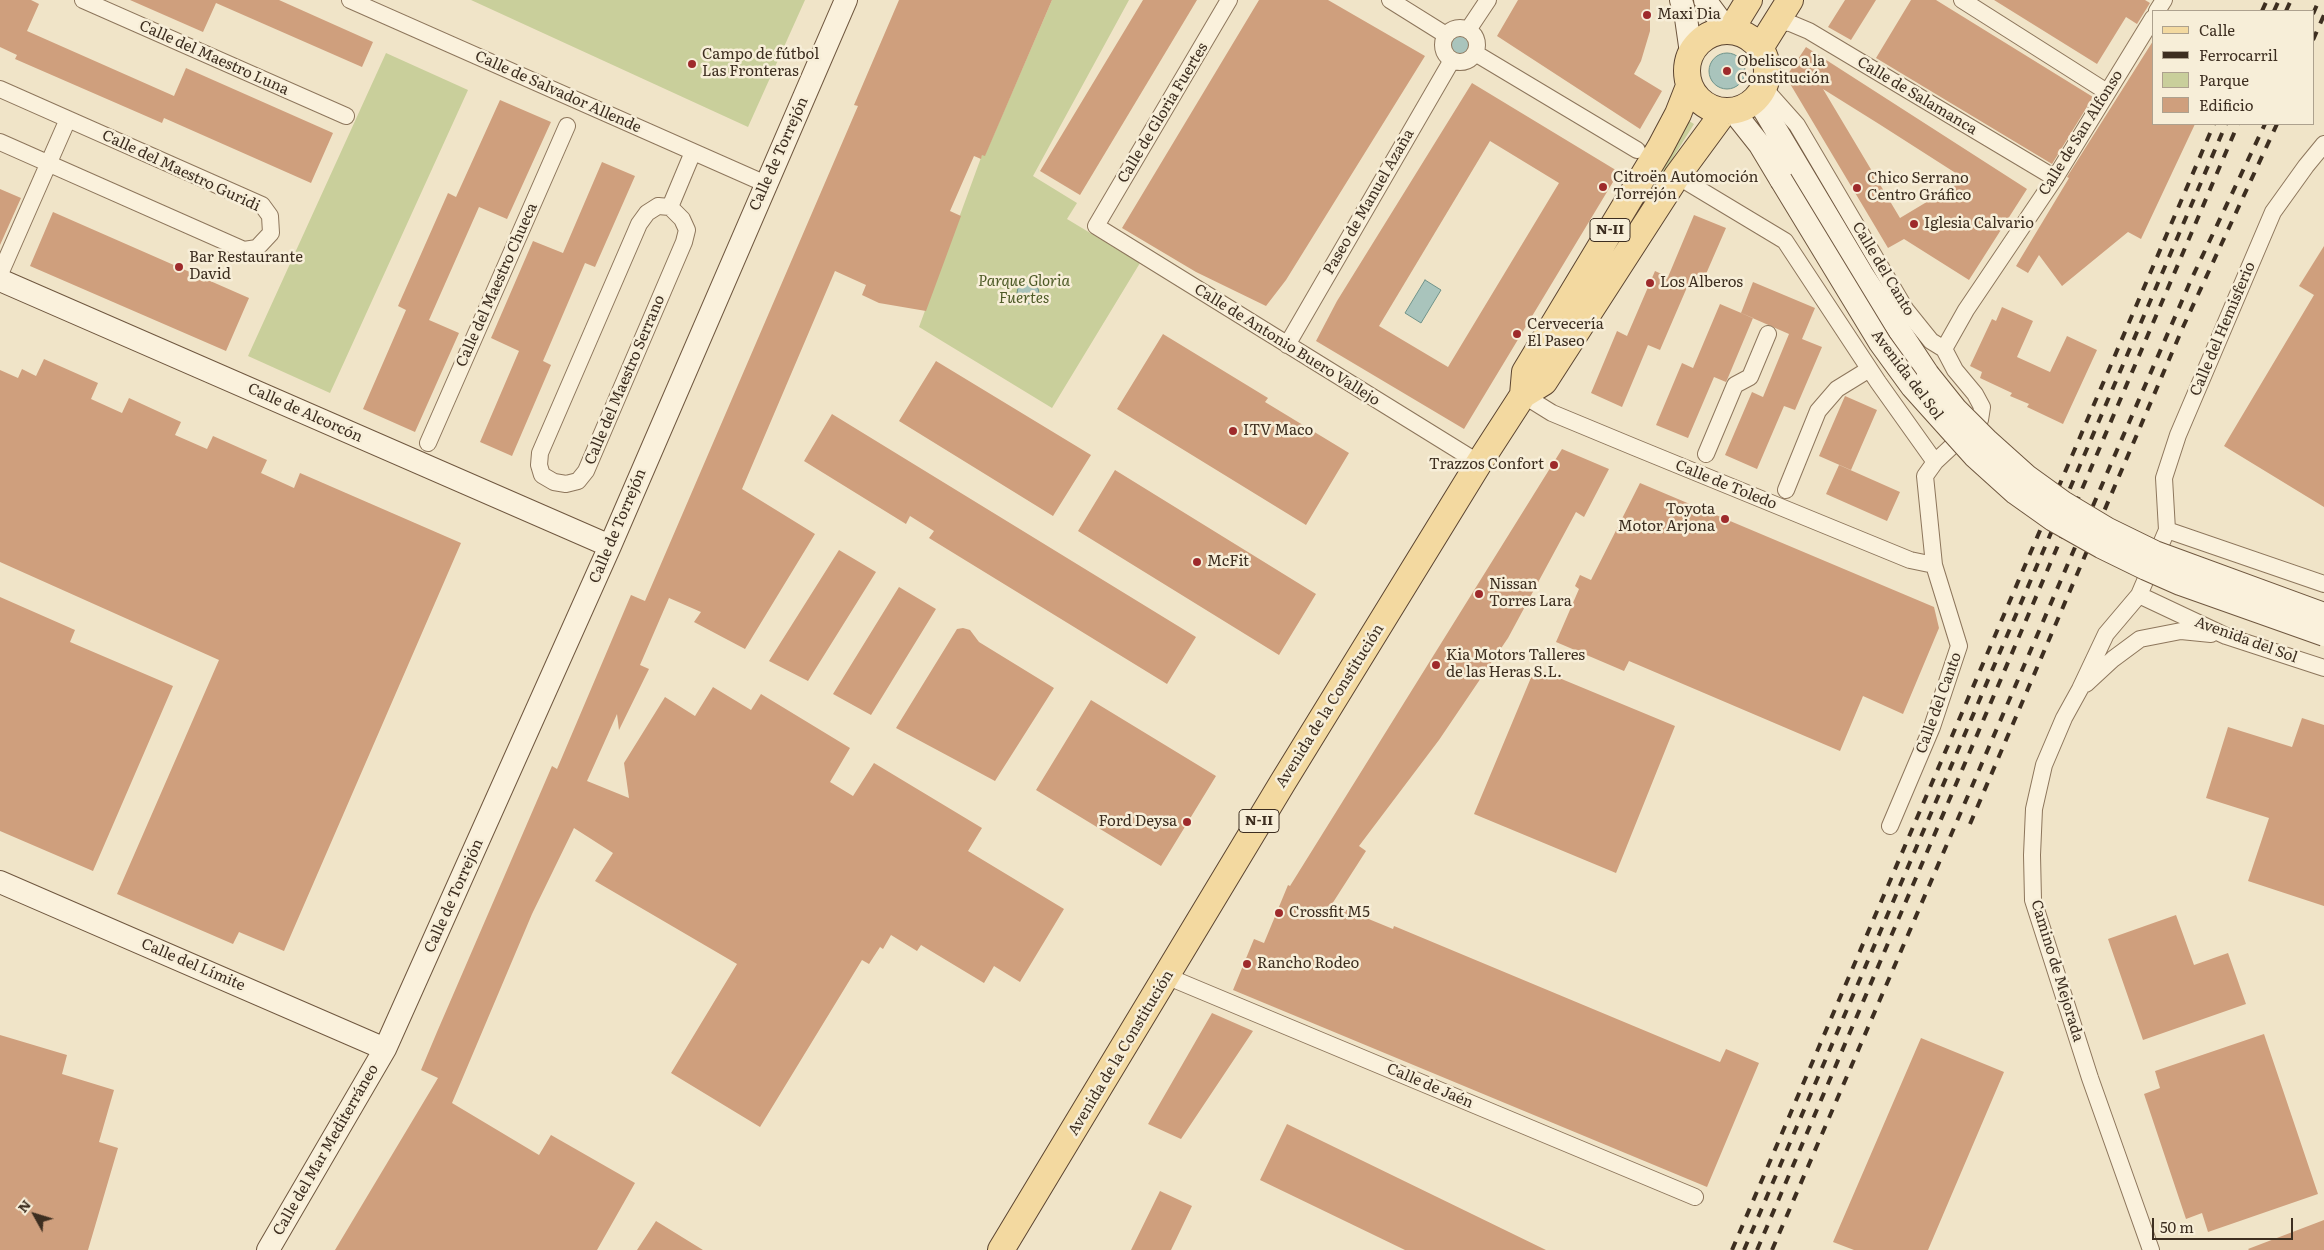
<!DOCTYPE html>
<html>
<head>
<meta charset="utf-8">
<style>
	body { margin:0 }
	#map { position:relative; width:2324px; height:1250px; overflow:hidden; background:#f0e4c8; font-family:Literata,serif }
	canvas { display:block }
	.legend { position:absolute; left:2152px; top:10px; width:162px; height:115px; box-sizing:border-box; background:#f7eed8; border:1px solid #ada18e; margin:0; padding:6px 9px; list-style:none; font-size:15px; color:#3d2e20 }
	.legend li { display:flex; align-items:center; gap:10px; height:25px }
	.legend b { width:25px; border:1px solid #ada18e }
	.north { position:absolute; left:10px; top:1190px; width:50px; height:50px; -webkit-text-stroke:4px #f7eed8; paint-order:stroke; rotate:309deg; font-size:14px; font-weight:700; line-height:20px; text-align:center; color:#3d2e20 }
	.north::after { content:''; display:block; margin:auto; width:18px; height:22px; background:#3d2e20; clip-path:polygon(50% 0,100% 100%,50% 72%,0 100%) }
	.scale { position:absolute; left:2152px; top:1218px; width:141px; height:22px; box-sizing:border-box; border:2px solid #3d2e20; border-top:0; padding-left:6px; font-size:15px; line-height:18px; white-space:nowrap; color:#3d2e20; -webkit-text-stroke:4px #f7eed8; paint-order:stroke }
</style>
</head>
<body>
<div id="map">
<canvas width="2324" height="1250"></canvas>
<ul class="legend">
<li><b style="height:6px;background:#f3d9a0"></b>Calle</li>
<li><b style="height:6px;background:#3d2e20"></b>Ferrocarril</li>
<li><b style="height:14px;background:#c9cf9b"></b>Parque</li>
<li><b style="height:14px;background:#cf9f7d"></b>Edificio</li>
</ul>
<div class="north">N</div>
<div class="scale">50 m</div>
</div>
<script>
const ctx = document.querySelector('canvas').getContext('2d');
ctx.lineJoin = 'round';
function fill(path, color) {
  ctx.fillStyle = color;
  ctx.fill(path, 'evenodd');
}
function poly(rows) {
  const path = new Path2D();
  for (const r of rows) {
    if (r.length === 3) {
      path.moveTo(r[0] + r[2], r[1]);
      path.arc(r[0], r[1], r[2], 0, 2 * Math.PI);
      continue;
    }
    path.moveTo(r[0], r[1]);
    for (let i = 2; i < r.length; i += 2) path.lineTo(r[i], r[i + 1]);
  }
  return path;
}
function strokePath(path, color, width, dash) {
  ctx.strokeStyle = color;
  ctx.lineWidth = width;
  ctx.lineCap = dash ? 'butt' : 'round';
  ctx.setLineDash(dash || []);
  ctx.stroke(path);
}
function drawText(font, color, halo, rows, align = 'center') {
  ctx.font = font + ' Literata,serif';
  ctx.lineWidth = 5;
  ctx.setLineDash([]);
  ctx.textBaseline = 'middle';
  ctx.strokeStyle = halo;
  ctx.fillStyle = color;
  for (const [text, x, y, turn = 0] of rows) {
    ctx.save();
    ctx.translate(x, y);
    ctx.rotate((+turn || 0) * Math.PI / 180);
    ctx.textAlign = isNaN(turn) ? turn : align;
    if (halo) ctx.strokeText(text, 0, 0);
    ctx.fillText(text, 0, 0);
    ctx.restore();
  }
}
const green = poly([
	[471,0,805,0,748,127],
	[1052,0,1129,0,1033,176,1077,203,1067,219,1140,263,1052,408,919,327,982,155,985,155],
	[386,53,468,90,330,393,248,356],
	[1689,121,1694,124,1630,227,1625,225]
]);
const water = poly([
	[1461,44,11],
	[1727,71,18],
	[1425,280,1441,290,1421,323,1405,313,1425,280],
	[1028,293,11]
]);
const building = poly([
	[0,0,31,0,39,4,27,31,174,96,186,68,333,133,311,183,164,118,162,123,15,59,17,55,0,47],
	[130,0,279,0,373,42,362,67,216,3,203,32],
	[899,0,1052,0,985,156,982,155,981,159,974,156,950,211,961,216,926,311,879,303,862,295,866,285,835,271,742,489,815,534,745,649,694,622,701,612,669,598,640,665,649,669,619,730,617,714,587,781,629,798,624,763,665,697,695,716,713,687,751,710,761,694,850,748,830,782,853,796,874,763,982,828,968,851,1064,909,1020,982,994,966,984,983,921,945,917,951,891,935,883,949,880,947,869,964,862,960,760,1127,671,1073,737,964,595,881,613,853,574,828,532,914,452,1103,539,1155,551,1135,635,1183,597,1250,335,1250,438,1078,421,1070,437,1032,552,766,557,769,631,595,645,601,858,106,854,105],
	[1143,0,1197,0,1080,195,1040,171],
	[1259,0,1328,0,1425,56,1286,280,1266,306,1196,272,1122,228],
	[1518,0,1650,0,1650,31,1641,61,1634,74,1662,91,1640,129,1497,36],
	[1845,0,1876,0,1851,40,1828,27],
	[1911,0,1936,0,2093,97,2052,164,1876,58],
	[1994,0,2145,0,2150,3,2137,24,2126,17,2097,64],
	[2153,41,2153,124,2195,124,2141,239,2128,232,2062,286,2039,255,2028,273,2016,266,2069,178,2067,177],
	[1806,47,2027,189,1969,280,1904,239,1888,248,1786,77],
	[1823,89,1879,124,1965,179,1900,218],
	[1472,83,1619,172,1464,429,1316,341,1337,301],
	[1490,141,1559,183,1448,367,1379,326],
	[500,100,551,122,507,219,479,207,429,320,459,333,415,432,363,409,406,310,398,306,448,193,456,197],
	[602,162,635,176,595,267,585,263,543,361,551,365,512,456,480,442,519,351,491,338,533,241,563,253],
	[0,189,21,198,0,245],
	[53,212,249,298,226,351,30,266],
	[1694,215,1726,228,1699,290,1688,285,1660,350,1648,345,1622,407,1591,393,1617,331,1627,336,1655,271,1668,277],
	[2324,246,2324,507,2224,446,2314,295,2299,286],
	[1753,282,1815,308,1802,339,1822,347,1795,410,1784,406,1757,469,1725,455,1752,392,1763,397,1789,334,1741,313],
	[1720,304,1753,318,1727,380,1726,382,1714,377,1688,438,1656,425,1682,363,1693,368],
	[2002,307,2033,321,2017,357,2050,372,2067,336,2097,350,2063,424,2027,407,2029,404,2010,396,2012,393,1980,378,1982,372,1970,366,1992,319,1996,321],
	[1163,334,1268,398,1265,402,1349,453,1306,525,1117,409],
	[44,359,98,383,91,399,122,413,129,398,181,422,175,435,207,449,213,436,267,460,261,473,294,488,300,473,461,543,284,951,239,932,233,944,117,894,219,660,0,562,0,370,18,378,22,369,36,376],
	[936,361,1091,455,1053,516,899,421],
	[1845,396,1877,410,1851,470,1819,456],
	[832,414,1196,637,1167,684,929,538,934,531,910,516,906,524,804,461],
	[1562,449,1609,469,1584,517,1576,512,1508,638,1439,740,1359,846,1366,851,1332,904,1393,929,1394,926,1720,1062,1726,1049,1759,1063,1707,1187,1233,990,1254,939,1264,943,1288,885,1290,886],
	[1839,465,1900,492,1887,521,1826,494],
	[1115,470,1316,594,1279,655,1078,531],
	[1640,483,1934,607,1939,628,1903,714,1863,696,1840,751,1629,661,1624,671,1556,642,1579,589,1575,586,1580,575,1591,580],
	[839,550,876,572,808,681,769,661],
	[899,587,936,609,871,715,833,694],
	[0,597,75,630,70,642,173,686,93,871,0,831],
	[963,628,970,630,979,642,1054,688,995,781,896,728,957,629],
	[1535,668,1675,726,1616,873,1474,814],
	[1091,700,1216,776,1161,866,1036,790],
	[2302,718,2324,725,2324,906,2248,881,2269,818,2206,798,2228,727,2292,747],
	[2176,915,2194,965,2228,953,2246,1004,2143,1040,2108,939],
	[1212,1013,1253,1031,1181,1139,1148,1124],
	[2264,1034,2318,1194,2208,1232,2202,1213,2186,1219,2144,1094,2160,1088,2155,1071],
	[0,1035,67,1055,62,1074,114,1090,99,1142,118,1148,88,1250,0,1250],
	[1921,1038,2004,1072,1928,1250,1854,1250,1833,1242],
	[1287,1124,1546,1250,1405,1250,1260,1180],
	[1160,1191,1192,1206,1171,1250,1131,1250],
	[2324,1220,2324,1250,2249,1250,2248,1249],
	[656,1221,703,1250,637,1250]
]);
const street = poly([
	[83,0,346,116],
	[350,0,766,184],
	[1229,0,1096,226,1479,463],
	[1390,0,1446,35],
	[1962,0,2107,92],
	[2157,11,2164,0],
	[1776,22,1790,23,1809,31,2055,178],
	[1460,45,17],
	[1468,30,1488,0],
	[1475,53,1637,150],
	[1764,88,1797,125,1906,310,1931,341,1944,349,1955,370,1975,394,1982,407,1980,420,1935,462,1925,476,1934,565,1959,646,1932,727,1890,826],
	[0,89,262,205,270,216,271,233,257,248,244,250,0,142],
	[1677,176,1785,241,1878,382,1935,462],
	[658,206,670,207,682,219,687,230,684,242,586,471,578,481,566,484,554,482,542,475,539,465,540,453,639,224,647,213,658,206],
	[670,207,693,152],
	[0,274,68,119],
	[1287,345,1452,60],
	[1944,349,1966,310,2055,178,2153,18],
	[1523,395,1552,413,1634,447,1910,560,1934,565],
	[428,443,567,126],
	[1706,454,1735,385,1750,377,1768,334],
	[1786,490,1818,411,1837,389,1863,373],
	[2167,530,2324,584],
	[2139,595,2226,636,2324,668],
	[2086,684,2113,659,2140,639,2181,631,2211,634],
	[1166,976,1695,1197],
	[2151,1250,2090,1078,2033,900,2032,855,2034,809,2044,765,2064,718,2080,689,2106,634,2139,595,2167,530,2164,478,2178,435,2273,212,2306,166,2324,144]
]);
const secondary = poly([
	[1681,0,1686,18,1691,53],
	[1705,0,1728,31],
	[1757,98,1862,274,1928,374],
	[1733,111,1760,145,1781,180],
	[0,280,610,546],
	[0,882,385,1049],
	[268,1250,385,1049,610,546,846,0]
]);
const primary = poly([
	[1727,71,40],
	[1730,31,1749,0],
	[1760,48,1790,0],
	[1523,395,1525,372,1660,148,1678,114,1689,86],
	[1001,1250,1283,782,1479,463,1523,395,1544,382,1677,176,1724,112]
]);
const rail = poly([
	[2262,11,2267,0],
	[2274,11,2279,0],
	[2286,11,2291,0],
	[2313,14,2319,0],
	[2313,40,2324,15],
	[1970,824,2183,327,2277,124],
	[1732,1250,2214,124],
	[1744,1250,2226,124],
	[1757,1250,2238,124],
	[1772,1250,2114,457,2191,280,2265,124]
]);
const secondaryBridge = poly([
	[1781,180,1880,343,1912,387,1974,456,2015,493,2053,520,2101,547,2146,569,2180,584,2324,635],
	[1928,374,1956,409,1988,441,2027,476,2063,502,2108,529,2155,552,2324,614]
]);
const markers = [
	[1647,15,5,"#9e2a2b"],
	[692,64,5,"#9e2a2b"],
	[1727,71,5,"#9e2a2b"],
	[1603,187,5,"#9e2a2b"],
	[1857,188,5,"#9e2a2b"],
	[1914,224,5,"#9e2a2b"],
	[179,267,5,"#9e2a2b"],
	[1650,283,5,"#9e2a2b"],
	[1517,334,5,"#9e2a2b"],
	[1233,431,5,"#9e2a2b"],
	[1554,465,5,"#9e2a2b"],
	[1725,519,5,"#9e2a2b"],
	[1197,562,5,"#9e2a2b"],
	[1479,594,5,"#9e2a2b"],
	[1436,665,5,"#9e2a2b"],
	[1187,822,5,"#9e2a2b"],
	[1279,913,5,"#9e2a2b"],
	[1247,964,5,"#9e2a2b"]
];
const shields = [
	[1610,230,40],
	[1259,821,40]
];
const shieldNames = [
	["N-II",1610,230],
	["N-II",1259,821]
];
const poiNames = [
	["Maxi Dia",1657,15],
	["Campo de fútbol",702,55],
	["Las Fronteras",702,72],
	["Obelisco a la",1737,62],
	["Constitución",1737,79],
	["Citroën Automoción",1613,178],
	["Torrejón",1613,195],
	["Chico Serrano",1867,179],
	["Centro Gráfico",1867,196],
	["Iglesia Calvario",1924,224],
	["Bar Restaurante",189,258],
	["David",189,275],
	["Los Alberos",1660,283],
	["Cervecería",1527,325],
	["El Paseo",1527,342],
	["ITV Maco",1243,431],
	["Trazzos Confort",1544,465,"right"],
	["Toyota",1715,510,"right"],
	["Motor Arjona",1715,527,"right"],
	["McFit",1207,562],
	["Nissan",1489,585],
	["Torres Lara",1489,602],
	["Kia Motors Talleres",1446,656],
	["de las Heras S.L.",1446,673],
	["Ford Deysa",1177,822,"right"],
	["Crossfit M5",1289,913],
	["Rancho Rodeo",1257,964]
];
const streetNames = [
	["Calle del Maestro Luna",214,58,24],
	["Calle de Salvador Allende",558,92,24],
	["Calle de Salamanca",1917,96,31],
	["Calle de Gloria Fuertes",1163,113,-59],
	["Calle de San Alfonso",2081,133,-58],
	["Calle de Torrejón",779,154,-66],
	["Calle del Maestro Guridi",181,171,25],
	["Paseo de Manuel Azaña",1369,202,-60],
	["Calle del Canto",1883,269,59],
	["Calle del Maestro Chueca",497,285,-66],
	["Calle del Hemisferio",2223,329,-67],
	["Calle de Antonio Buero Vallejo",1287,345,32],
	["Avenida del Sol",1907,375,53],
	["Calle del Maestro Serrano",625,380,-67],
	["Calle de Alcorcón",305,413,24],
	["Calle de Toledo",1726,485,22],
	["Calle de Torrejón",618,526,-67],
	["Avenida del Sol",2246,640,20],
	["Calle del Canto",1939,703,-70],
	["Avenida de la Constitución",1330,706,-58],
	["Calle de Torrejón",454,896,-66],
	["Calle del Límite",193,965,23],
	["Camino de Mejorada",2057,971,73],
	["Avenida de la Constitución",1121,1053,-59],
	["Calle de Jaén",1430,1086,23],
	["Calle del Mar Mediterráneo",326,1150,-60]
];
const parkNames = [
	["Parque Gloria",1024,282],
	["Fuertes",1024,299]
];
fill(green, '#c9cf9b');
fill(water, '#a9c4bc');
strokePath(water, '#6f938a', 1);
fill(building, '#cf9f7d');
strokePath(street, '#8d765c', 18);
strokePath(secondary, '#6f573f', 24);
strokePath(primary, '#5b4430', 28);
strokePath(street, '#faf1dc', 16);
strokePath(secondary, '#faf1dc', 22);
strokePath(primary, '#f3d9a0', 26);
strokePath(rail, '#3d2e20', 4, [9, 9]);
strokePath(secondaryBridge, '#6f573f', 24, []);
strokePath(secondaryBridge, '#faf1dc', 22);
for (const [x, y, r, color] of markers) {
  const dot = new Path2D();
  dot.arc(x, y, r, 0, 2 * Math.PI);
  ctx.fillStyle = color;
  ctx.fill(dot);
  strokePath(dot, '#f7eed8', 2);
}
for (const [x, y, w] of shields) {
  const box = new Path2D();
  box.roundRect(x - w / 2, y - 11.5, w, 23, 4);
  ctx.fillStyle = '#f7eed8';
  ctx.fill(box);
  strokePath(box, '#3d2e20', 1);
}
drawText('bold 14px', '#3d2e20', null, shieldNames);
drawText('15px', '#3d2e20', '#f7eed8', poiNames, 'left');
drawText('15px', '#3d2e20', '#f7eed8', streetNames);
drawText('italic 15px', '#4d5a26', '#f7eed8', parkNames);
</script>
</body>
</html>
